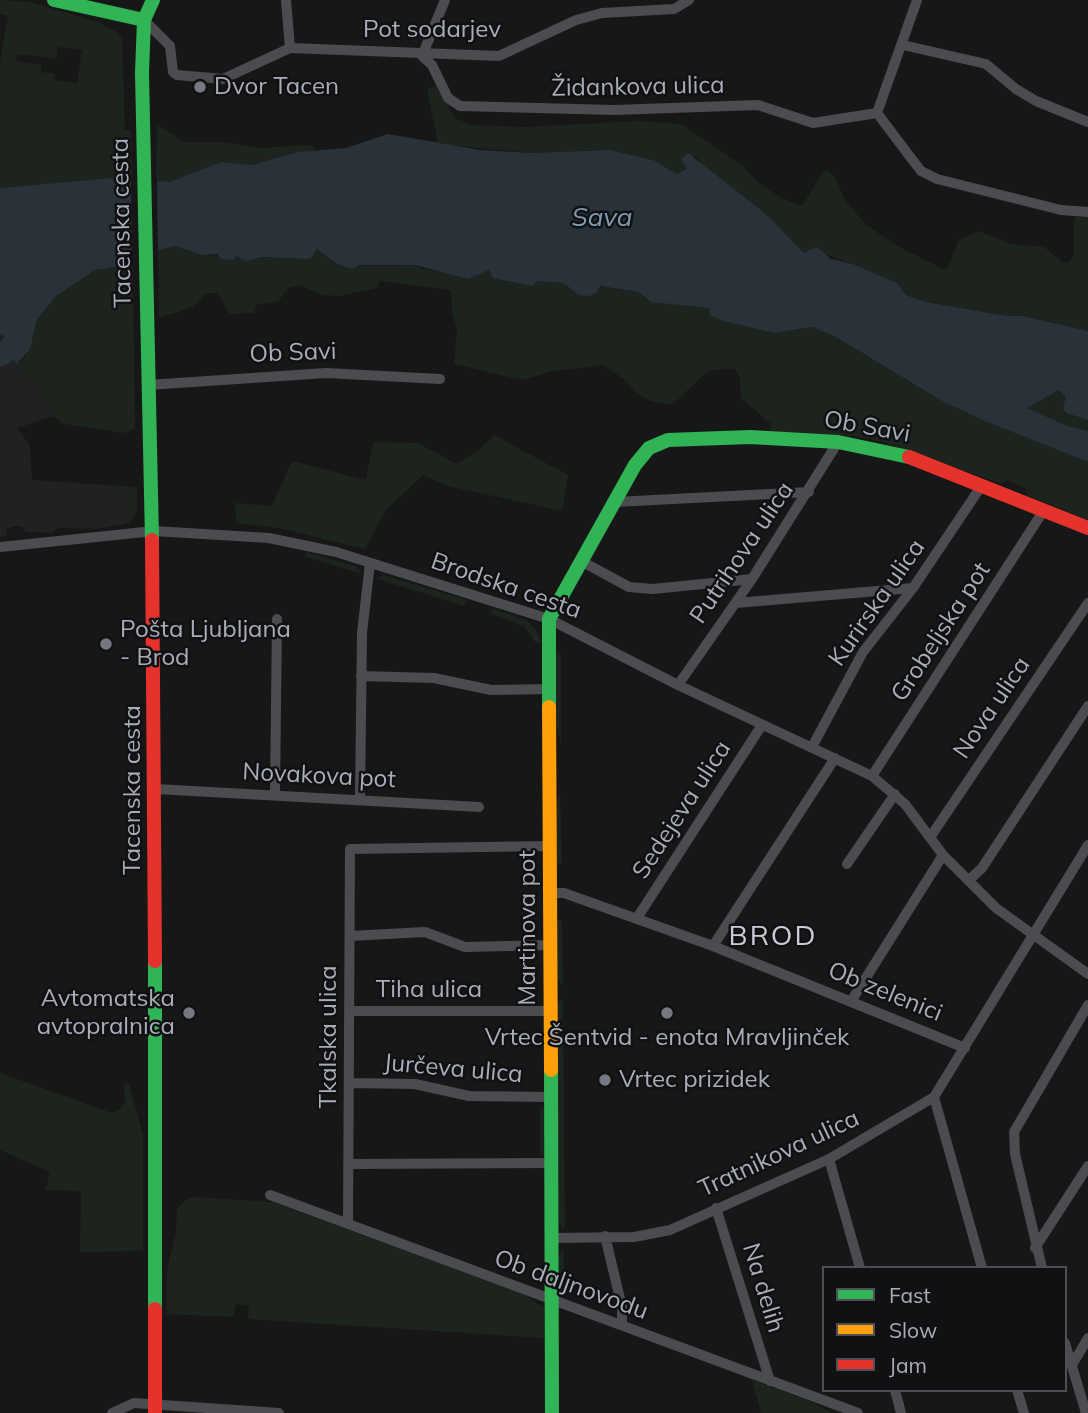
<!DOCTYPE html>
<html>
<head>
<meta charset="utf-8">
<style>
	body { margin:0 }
	#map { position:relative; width:1088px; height:1413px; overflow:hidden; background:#171717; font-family:Mulish,sans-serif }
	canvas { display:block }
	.legend { position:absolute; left:822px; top:1266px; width:245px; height:126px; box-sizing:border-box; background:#111113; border:2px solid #4d4f55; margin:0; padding:9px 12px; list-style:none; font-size:21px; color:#a8adb8 }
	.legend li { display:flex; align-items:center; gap:14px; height:35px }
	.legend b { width:35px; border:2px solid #4d4f55 }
</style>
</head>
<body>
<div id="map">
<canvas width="1088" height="1413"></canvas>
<ul class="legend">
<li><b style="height:9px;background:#30b455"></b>Fast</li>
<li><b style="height:9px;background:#ff9f0a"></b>Slow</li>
<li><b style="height:9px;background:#e5322d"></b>Jam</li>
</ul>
</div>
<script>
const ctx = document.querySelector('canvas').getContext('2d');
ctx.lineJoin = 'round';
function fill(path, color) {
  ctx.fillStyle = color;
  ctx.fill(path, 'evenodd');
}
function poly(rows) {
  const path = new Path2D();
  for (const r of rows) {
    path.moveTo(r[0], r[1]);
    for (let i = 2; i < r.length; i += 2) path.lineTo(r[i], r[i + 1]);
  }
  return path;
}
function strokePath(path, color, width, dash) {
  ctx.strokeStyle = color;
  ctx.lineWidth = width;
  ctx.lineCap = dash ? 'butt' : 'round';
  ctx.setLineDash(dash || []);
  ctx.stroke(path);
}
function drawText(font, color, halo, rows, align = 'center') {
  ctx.font = font + ' Mulish,sans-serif';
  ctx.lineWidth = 5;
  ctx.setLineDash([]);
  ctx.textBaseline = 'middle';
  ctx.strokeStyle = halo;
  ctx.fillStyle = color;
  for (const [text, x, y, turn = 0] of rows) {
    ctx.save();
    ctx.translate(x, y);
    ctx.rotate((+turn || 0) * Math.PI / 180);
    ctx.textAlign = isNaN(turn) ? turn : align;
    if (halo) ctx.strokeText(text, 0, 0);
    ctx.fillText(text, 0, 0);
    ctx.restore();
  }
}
const built = poly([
	[9,332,21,376,27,374,36,379,53,416,17,428,30,445,32,480,137,487,137,510,130,522,98,529,58,528,52,533,27,532,21,526,15,526,7,529,6,536,0,537,0,336,6,337]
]);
const green = poly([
	[0,0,30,2,98,22,118,33,122,39,125,130,130,130,131,125,132,179,0,188,0,62,8,16,0,14],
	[58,47,82,50,77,83,54,80,55,74,41,72,41,65,16,61,18,54,56,59],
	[435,86,455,118,472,125,524,127,638,121,681,124,743,166,756,181,783,199,802,206,823,172,828,170,837,180,843,197,865,224,896,245,943,269,947,269,959,240,978,231,1012,244,1044,247,1064,263,1069,262,1074,255,1074,217,1088,216,1088,331,1024,316,1007,316,926,302,906,295,897,283,853,264,814,250,804,253,767,215,713,175,695,156,687,169,677,174,653,160,610,150,531,153,438,144,427,89],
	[157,124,183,142,224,142,258,148,310,145,316,150,252,165,221,162,169,182,156,182],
	[176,246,202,255,306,259,317,249,337,264,348,266,415,265,422,269,475,274,489,270,537,281,563,283,571,290,599,286,640,292,683,305,709,308,723,321,774,333,812,327,836,337,942,401,987,422,1088,462,1088,520,1027,495,1026,489,1007,480,1002,484,886,443,853,436,771,432,770,423,741,398,740,378,735,369,709,370,672,405,651,401,638,394,625,380,603,365,553,371,522,380,454,364,457,329,452,313,451,290,380,281,377,288,340,296,321,295,301,285,288,288,278,302,257,304,254,313,230,314,217,293,206,293,193,307,159,318,158,250],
	[133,264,135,429,125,433,64,424,53,416,36,380,30,382,27,375,21,377,16,365,25,357,36,321,56,296,95,270],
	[1059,390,1066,397,1065,413,1088,420,1088,431,1067,426,1026,408],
	[494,435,568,475,562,511,448,486,423,475,386,510,365,549,279,528,236,523,235,503,272,506,292,461,366,480,373,442,418,443,457,464,480,449],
	[117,487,137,487,137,510,130,522,127,523,116,526,116,523,127,523,126,492,118,492],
	[306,552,356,566,363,574,305,557],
	[384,575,466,600,464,606,375,578],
	[492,608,526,620,536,630,542,643,536,643,524,626,491,614],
	[555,651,561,655,561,744,556,726],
	[560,789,562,863,556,863,556,811],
	[557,920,562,920,563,986,557,978],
	[563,998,565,1226,563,1229,559,1223,557,1003],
	[0,1073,112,1113,119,1110,125,1102,124,1083,129,1084,143,1135,143,1251,80,1252,81,1191,45,1190,50,1172,0,1150],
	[543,1106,546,1111,544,1156,540,1154,540,1110],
	[194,1197,272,1202,525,1295,544,1308,544,1338,248,1319,249,1306,236,1304,233,1317,166,1314,167,1270,176,1234,177,1208,186,1200],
	[563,1247,565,1289,559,1289,559,1255],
	[752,1380,810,1401,832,1413,761,1413]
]);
const water = poly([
	[388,134,480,150,531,153,610,150,653,160,677,174,687,169,681,159,688,153,767,215,804,253,817,247,831,259,853,264,897,283,906,295,926,302,1007,316,1023,316,1088,331,1088,420,1066,413,1063,408,1066,397,1059,390,1027,408,1067,426,1088,431,1088,462,987,422,942,401,836,337,812,327,774,333,723,321,710,315,709,308,651,302,639,292,600,286,597,292,590,296,579,295,563,283,537,281,532,286,493,278,489,270,468,279,415,265,359,265,353,269,337,264,317,249,311,258,306,259,261,257,247,261,236,256,234,260,222,259,217,254,202,255,176,246,158,250,133,264,95,270,56,296,36,321,30,349,16,365,9,342,10,332,7,337,0,335,0,188,113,178,169,182,221,162,252,165,298,152,346,148]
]);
const pier = poly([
	[131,175,157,178,158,254,132,268]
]);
const river = poly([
	[0,355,13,347,20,320]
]);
const street = poly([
	[286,0,290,48],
	[445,0,422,56,432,65,448,98,460,106,614,110,758,105,813,123,877,113],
	[917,0,877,113,911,158,921,171,937,179,1061,210,1088,212],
	[144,20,170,46,173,72,177,75,223,79,290,48,499,56,576,20,602,13,674,9,689,0],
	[903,45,986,64,1016,89,1036,101,1088,122],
	[148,385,326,373,440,379],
	[615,502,809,492],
	[0,547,154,531,269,538,336,552,549,619,678,685,872,776,905,804,943,855,996,908,1088,974],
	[581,561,629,587,653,589,752,579],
	[736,603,913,588],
	[361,676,434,678,491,690,550,689],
	[678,685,752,579,838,442],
	[812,747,863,652,913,588,982,485],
	[872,776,1044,510],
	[156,789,479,807],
	[275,793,277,619],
	[360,799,362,633,370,563],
	[931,836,1088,603],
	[847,864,895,794],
	[969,880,982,868,1088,706],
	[550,893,564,893,713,946,965,1048],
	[637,918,762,725],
	[350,936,425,932,465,947,551,945],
	[713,946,835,758],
	[852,1000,943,855],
	[350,1011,551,1011],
	[351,1083,415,1084,469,1096,551,1097],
	[934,1097,982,1268],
	[829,1159,860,1268],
	[349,1164,551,1163],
	[270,1195,858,1413],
	[716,1208,770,1381],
	[348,1224,350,849,550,846],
	[605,1236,622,1307,622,1325],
	[552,1238,634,1237,670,1230,829,1159,934,1097,1088,845],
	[1035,1248,1088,1166],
	[1042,1268,1015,1154,1014,1132,1088,1005],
	[1065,1343,1086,1413],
	[1072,1365,1088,1338],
	[895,1390,901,1413],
	[1017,1390,1024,1413],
	[112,1413,134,1403,279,1413]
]);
const fast = poly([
	[54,0,144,20],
	[152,540,142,73,144,20,153,0],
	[549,707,549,619,635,465,649,448,668,440,750,437,838,442,909,457],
	[155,961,155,1309],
	[551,1070,552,1413]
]);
const slow = poly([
	[549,707,551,1070]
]);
const jam = poly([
	[909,457,1088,528],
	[152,540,155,961],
	[155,1309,155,1413]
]);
const markers = [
	[200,87,7,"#757880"],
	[106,644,7,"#757880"],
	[189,1013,7,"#757880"],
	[667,1013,7,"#757880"],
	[605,1080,7,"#757880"]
];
const streetNames = [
	["Pot sodarjev",432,30],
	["Židankova ulica",638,87,-1],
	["Tacenska cesta",122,223,-91],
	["Ob Savi",293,353,-2],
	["Ob Savi",867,427,10],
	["Putrihova ulica",742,553,-56],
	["Brodska cesta",506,586,19],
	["Kurirska ulica",877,603,-55],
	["Grobeljska pot",941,632,-57],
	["Nova ulica",992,708,-56],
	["Novakova pot",319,776,3],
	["Tacenska cesta",133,790,-90],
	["Sedejeva ulica",682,810,-57],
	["Martinova pot",528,928,-90],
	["Tiha ulica",429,990],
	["Ob zelenici",885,992,22],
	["Tkalska ulica",329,1037,-90],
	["Jurčeva ulica",453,1069,5],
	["Tratnikova ulica",779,1154,-25],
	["Ob daljnovodu",571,1285,20],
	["Na delih",763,1288,73]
];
const poiNames = [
	["Dvor Tacen",214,87],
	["Pošta Ljubljana",120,630],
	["- Brod",120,658],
	["Avtomatska",175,999,"right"],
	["avtopralnica",175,1027,"right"],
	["Vrtec Šentvid - enota Mravljinček",667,1038,"center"],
	["Vrtec prizidek",619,1080]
];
const waterNames = [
	["Sava",602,218]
];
const quarterNames = [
	["BROD",773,937]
];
fill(built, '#212123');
fill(green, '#1d241e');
fill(water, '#2a3239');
fill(pier, '#171717');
strokePath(river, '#2a3239', 23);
strokePath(street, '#4b4c50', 10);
strokePath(fast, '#30b455', 14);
strokePath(slow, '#ff9f0a', 14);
strokePath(jam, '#e5322d', 14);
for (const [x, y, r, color] of markers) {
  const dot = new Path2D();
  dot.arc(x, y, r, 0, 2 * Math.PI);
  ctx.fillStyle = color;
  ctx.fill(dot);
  strokePath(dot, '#111113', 2.5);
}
drawText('24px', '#a8adb8', '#111113', streetNames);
drawText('24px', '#a8adb8', '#111113', poiNames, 'left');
drawText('italic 26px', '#7f9bb3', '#111113', waterNames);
ctx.letterSpacing = '2px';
drawText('28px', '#c9ccd4', '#111113', quarterNames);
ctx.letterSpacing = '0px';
</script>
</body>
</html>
